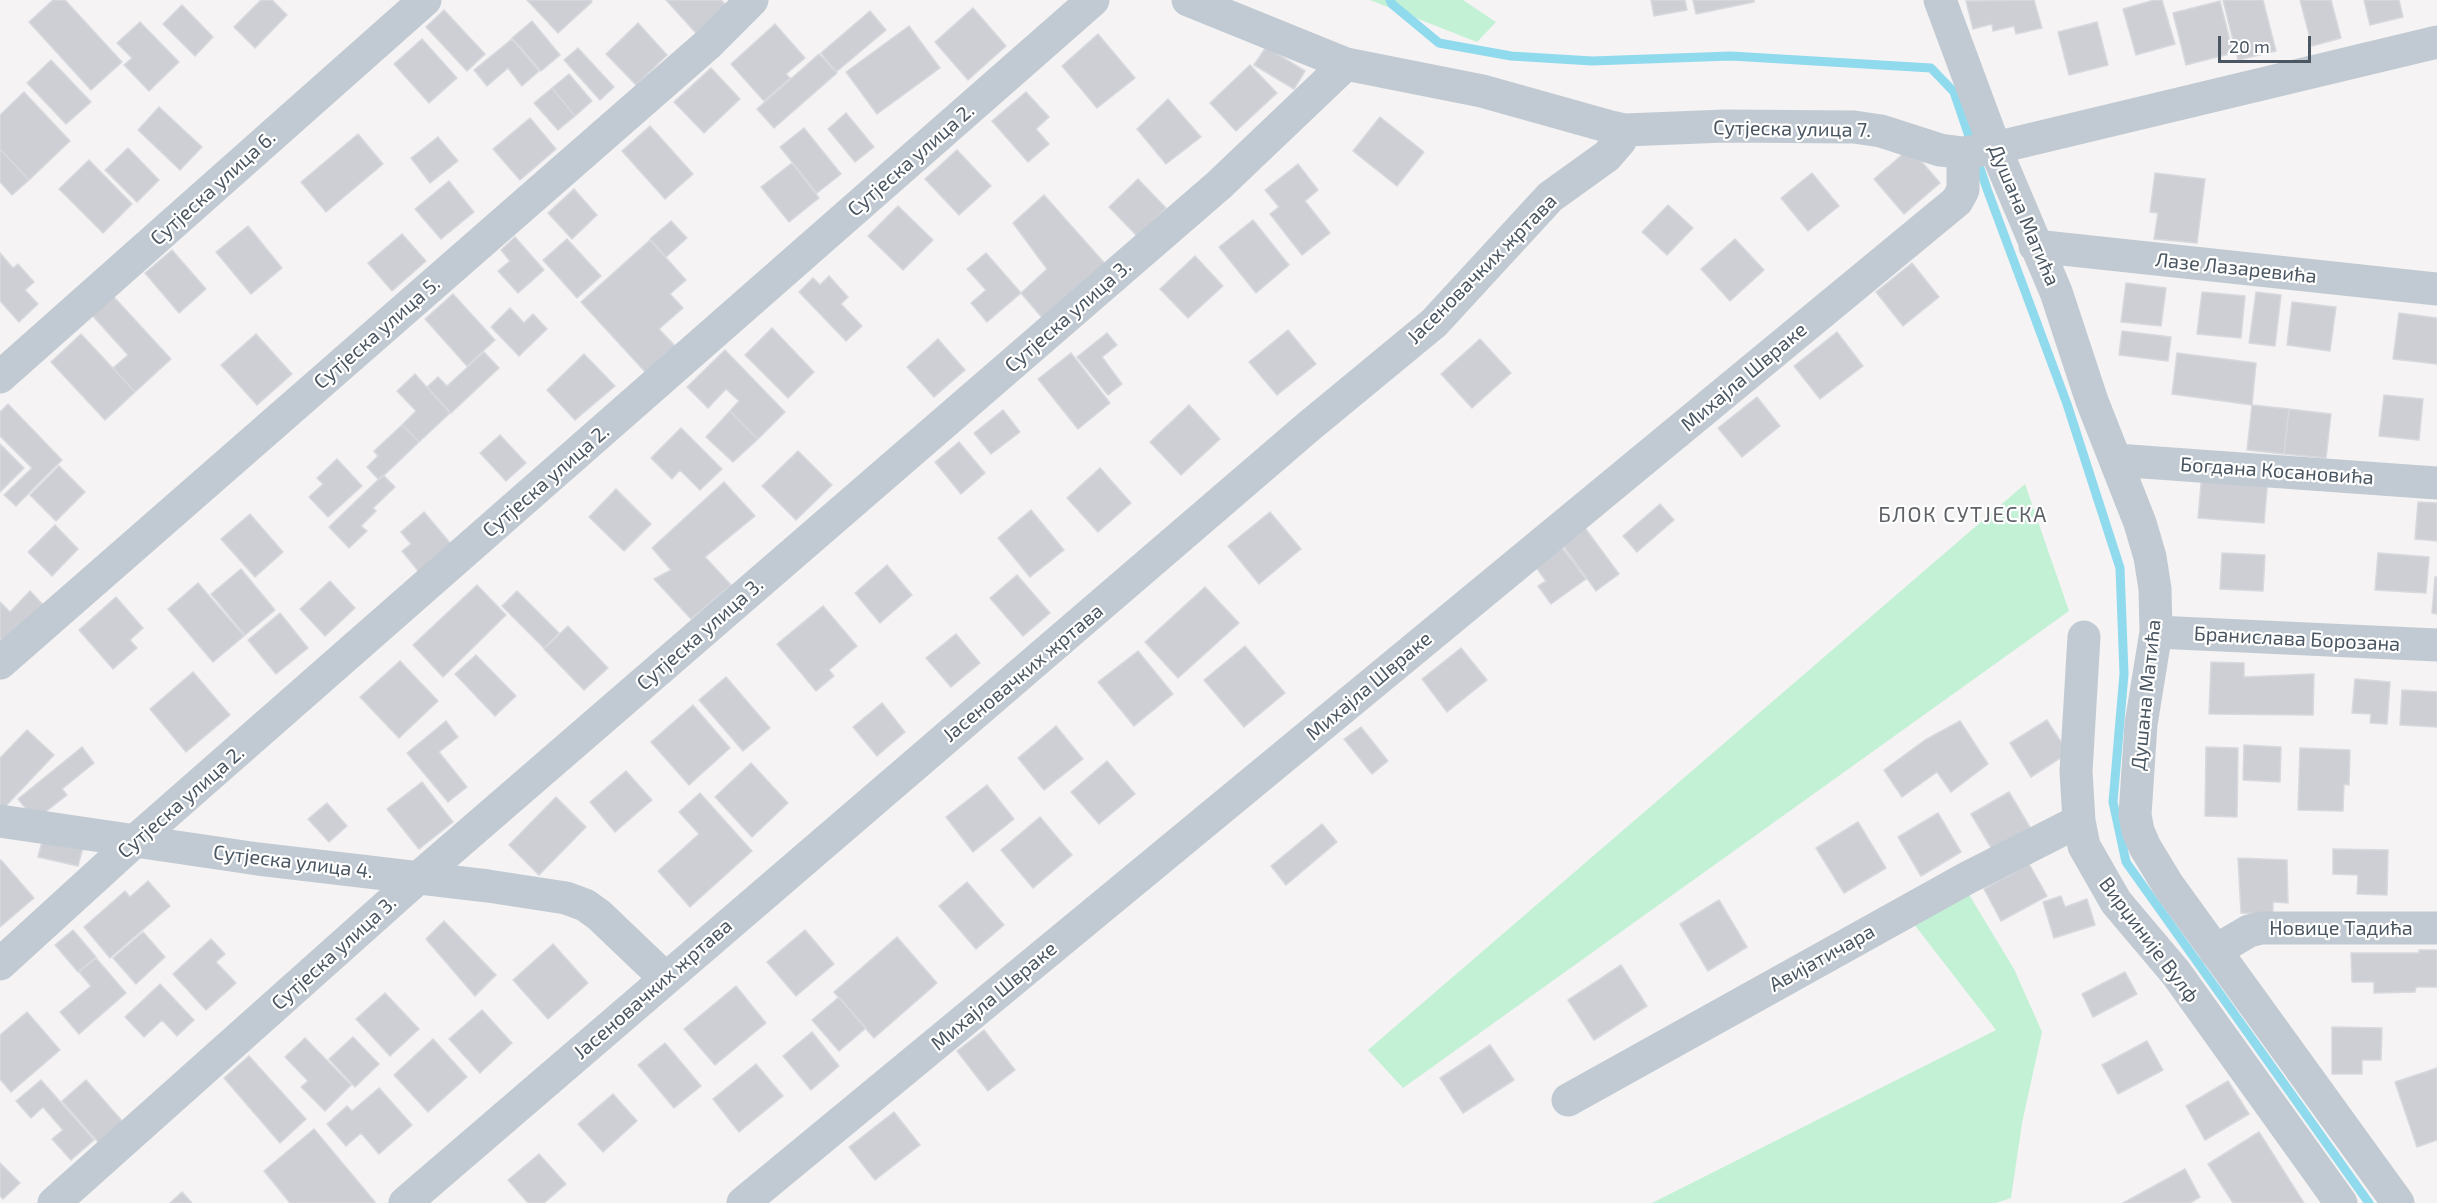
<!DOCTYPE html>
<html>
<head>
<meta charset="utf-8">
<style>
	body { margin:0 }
	#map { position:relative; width:2437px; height:1203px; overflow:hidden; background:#f5f3f3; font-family:"Exo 2",sans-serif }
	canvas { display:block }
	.scale { position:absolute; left:2218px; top:36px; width:93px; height:27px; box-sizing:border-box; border:3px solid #4a5661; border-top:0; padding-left:8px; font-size:18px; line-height:21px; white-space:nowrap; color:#4a5661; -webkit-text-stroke:4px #fff; paint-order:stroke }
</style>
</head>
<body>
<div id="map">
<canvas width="2437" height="1203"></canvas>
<div class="scale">20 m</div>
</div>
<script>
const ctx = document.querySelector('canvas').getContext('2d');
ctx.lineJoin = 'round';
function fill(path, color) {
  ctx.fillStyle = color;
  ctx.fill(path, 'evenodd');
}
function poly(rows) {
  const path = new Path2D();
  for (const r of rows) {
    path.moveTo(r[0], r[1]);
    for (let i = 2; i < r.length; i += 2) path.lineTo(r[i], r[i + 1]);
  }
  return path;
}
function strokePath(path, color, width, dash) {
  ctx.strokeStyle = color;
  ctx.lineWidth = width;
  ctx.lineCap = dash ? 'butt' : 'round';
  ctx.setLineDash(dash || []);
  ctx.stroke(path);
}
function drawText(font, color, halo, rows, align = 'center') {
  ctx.font = font + ' "Exo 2",sans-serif';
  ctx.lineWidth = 4.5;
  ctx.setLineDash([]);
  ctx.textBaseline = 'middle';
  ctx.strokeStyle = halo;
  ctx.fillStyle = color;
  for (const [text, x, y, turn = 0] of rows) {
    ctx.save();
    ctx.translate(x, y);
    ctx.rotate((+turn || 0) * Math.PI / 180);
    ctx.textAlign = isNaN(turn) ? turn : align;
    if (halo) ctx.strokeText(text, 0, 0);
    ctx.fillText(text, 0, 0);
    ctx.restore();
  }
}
const green = poly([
	[1370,0,1463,0,1496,22,1477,42],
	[2025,484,2069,611,1403,1088,1368,1050],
	[1965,888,2014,969,2042,1032,2022,1123,2011,1198,1996,1203,1652,1203,1996,1030,1910,919]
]);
const stream = poly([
	[1390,0,1392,4,1439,43,1511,56,1592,61,1731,56,1931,68,1954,92,1987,189,2067,404,2120,568,2124,674,2113,802,2126,862,2369,1203]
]);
const building = poly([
	[53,0,65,0,122,62,91,90,29,22,53,0],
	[261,0,272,0,287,15,255,48,234,27,261,0],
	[527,0,591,0,592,2,558,33,527,0],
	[666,0,721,0,726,5,696,33,666,0],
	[1651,0,1685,0,1687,10,1654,16,1651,0],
	[1693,0,1754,0,1754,2,1696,14,1693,0],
	[2034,0,2042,28,2016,34,2014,26,1993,31,1992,24,1973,29,1966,1,2034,0],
	[2154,0,2162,0,2175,44,2136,55,2123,9,2154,0],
	[2223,0,2263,0,2276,51,2238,60,2223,0],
	[2300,0,2331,0,2341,38,2312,46,2300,0],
	[2364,0,2399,0,2403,17,2370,25,2364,0],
	[2220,1,2233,53,2186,65,2173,13,2220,1],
	[182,5,213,37,195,56,163,24,182,5],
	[973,8,1006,46,968,80,935,42,973,8],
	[444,10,485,54,467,71,426,27,444,10],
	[870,11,886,30,836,72,821,53,870,11],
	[532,21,560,55,541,71,512,38,532,21],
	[140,22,179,62,149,91,124,65,132,58,117,43,140,22],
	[2097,22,2108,65,2069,75,2058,32,2097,22],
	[638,23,667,55,636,85,606,54,638,23],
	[775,24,805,58,786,74,790,78,764,101,731,64,775,24],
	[909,26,940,68,877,114,846,72,909,26],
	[1098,34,1135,78,1097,108,1062,66,1098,34],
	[422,39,457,78,429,103,394,64,422,39],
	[512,39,539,71,522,86,508,68,487,86,474,70,512,39],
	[1266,47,1305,71,1294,89,1254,65,1266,47],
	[578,48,614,87,600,100,564,60,578,48],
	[819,54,837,73,774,128,757,109,819,54],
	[51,60,91,102,66,124,27,83,51,60],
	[1250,65,1277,93,1236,131,1210,103,1250,65],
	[711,68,740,99,704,133,674,102,711,68],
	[569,74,592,101,575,116,552,88,569,74],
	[552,88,575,116,558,130,534,103,552,88],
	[24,92,70,141,29,180,0,149,0,115,24,92],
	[1026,92,1049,117,1036,129,1049,144,1028,162,992,121,1026,92],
	[1168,99,1201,137,1166,164,1137,129,1168,99],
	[159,107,202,147,180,170,138,130,159,107],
	[846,113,874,147,855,162,828,129,846,113],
	[1380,117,1424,152,1397,186,1353,151,1380,117],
	[530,118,556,149,520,180,493,149,530,118],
	[650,126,693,174,665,199,622,151,650,126],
	[804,128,841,174,817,193,780,147,804,128],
	[358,134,383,164,326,212,301,182,358,134],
	[438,137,458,161,430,183,411,158,438,137],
	[128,148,159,180,137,202,105,170,128,148],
	[1910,148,1940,183,1904,214,1874,179,1910,148],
	[0,149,29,180,12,195,0,182,0,149],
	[957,150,991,186,959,215,925,179,957,150],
	[89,160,132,204,103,233,59,189,89,160],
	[792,163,819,198,789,222,761,187,792,163],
	[1298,164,1318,190,1305,201,1330,233,1302,255,1270,214,1279,207,1265,190,1298,164],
	[1812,173,1839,206,1808,231,1781,198,1812,173],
	[2155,173,2205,179,2197,243,2154,239,2158,213,2150,212,2155,173],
	[1138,179,1166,208,1137,236,1109,207,1138,179],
	[449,181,474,212,441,239,415,209,449,181],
	[574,189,597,215,572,239,548,213,574,189],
	[1044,195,1108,267,1045,321,1021,293,1047,269,1013,223,1044,195],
	[1668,205,1693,228,1667,255,1642,232,1668,205],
	[898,206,933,240,903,270,868,236,898,206],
	[1253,220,1289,265,1256,293,1219,247,1253,220],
	[671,221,687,238,666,257,650,239,671,221],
	[248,226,282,268,251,294,216,252,248,226],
	[402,234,426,261,392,291,368,263,402,234],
	[515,237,544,270,518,293,498,271,510,261,501,250,515,237],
	[567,239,601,276,577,298,543,260,567,239],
	[1735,239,1764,270,1730,301,1701,269,1735,239],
	[650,240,686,280,670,294,683,308,659,329,677,348,648,375,581,302,650,240],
	[172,250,206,289,179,313,145,273,172,250],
	[0,253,13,268,18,264,34,282,25,290,38,304,19,322,0,301,0,253],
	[986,253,1021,293,987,322,971,303,986,290,967,269,986,253],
	[1195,256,1223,286,1188,318,1160,289,1195,256],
	[1912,263,1939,297,1903,326,1876,292,1912,263],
	[829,276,848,297,841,304,862,326,846,341,799,292,813,278,820,285,829,276],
	[2126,283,2166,288,2161,326,2121,322,2126,283],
	[2202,292,2245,296,2241,338,2197,334,2202,292],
	[2256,292,2281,295,2275,346,2249,343,2256,292],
	[453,294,495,340,467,366,425,319,453,294],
	[112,295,171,359,135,392,113,368,128,355,91,314,112,295],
	[2292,302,2336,307,2330,351,2287,345,2292,302],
	[510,308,524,323,533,314,547,329,519,356,491,327,510,308],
	[2399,313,2437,318,2437,364,2393,359,2399,313],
	[772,328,814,372,788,398,745,355,772,328],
	[1288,330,1316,364,1277,395,1249,362,1288,330],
	[2122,331,2171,337,2168,361,2119,355,2122,331],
	[1837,332,1863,366,1820,399,1794,366,1837,332],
	[1107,333,1117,345,1102,357,1122,384,1108,395,1077,357,1107,333],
	[81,334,135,392,105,420,51,362,81,334],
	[256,334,292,374,257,405,221,365,256,334],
	[938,339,965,370,934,397,907,367,938,339],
	[1480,339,1511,373,1472,408,1441,374,1480,339],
	[725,350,785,412,758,439,730,411,739,401,726,389,708,408,687,387,725,350],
	[484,352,499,368,451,413,427,387,438,377,447,386,484,352],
	[1071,353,1110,403,1078,429,1038,379,1071,353],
	[2177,353,2256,363,2252,405,2172,394,2177,353],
	[584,354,615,386,575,420,547,390,584,354],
	[415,374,450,413,419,442,402,425,416,411,397,391,415,374],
	[2384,395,2423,399,2419,440,2379,436,2384,395],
	[1757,397,1780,426,1742,457,1718,428,1757,397],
	[8,404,62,460,16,506,4,495,32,468,0,436,0,412,8,404],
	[1189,405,1220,439,1181,475,1150,442,1189,405],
	[2252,405,2289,409,2284,454,2247,450,2252,405],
	[2289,409,2331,414,2326,458,2284,454,2289,409],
	[1003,410,1020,432,991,454,974,433,1003,410],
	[730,411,758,439,733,462,706,437,730,411],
	[402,425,419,442,379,480,367,467,378,456,374,451,402,425],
	[681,428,722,469,700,490,680,470,672,479,651,458,681,428],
	[500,435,526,463,506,481,480,453,500,435],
	[959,442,985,473,961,494,935,462,959,442],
	[0,444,24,468,0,492,0,444],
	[798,451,832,485,796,520,762,486,798,451],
	[337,459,362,486,328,517,309,497,323,484,317,478,337,459],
	[59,466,85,492,56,521,30,495,59,466],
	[1100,468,1131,503,1098,532,1067,498,1100,468],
	[2202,473,2268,478,2264,523,2198,518,2202,473],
	[383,475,395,487,373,508,376,511,361,526,367,531,349,548,329,527,383,475],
	[724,482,755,516,705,557,731,585,691,619,654,579,671,570,652,548,724,482],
	[616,489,651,524,624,551,589,517,616,489],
	[2418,502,2437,503,2437,541,2415,539,2418,502],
	[1660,504,1674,520,1637,552,1623,536,1660,504],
	[1031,510,1064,550,1030,577,998,538,1031,510],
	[424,512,456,550,423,577,402,551,411,544,401,532,424,512],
	[1270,512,1301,549,1259,584,1228,546,1270,512],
	[250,514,283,552,255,577,221,539,250,514],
	[55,525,78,549,52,576,28,552,55,525],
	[1585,528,1619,574,1596,591,1562,544,1585,528],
	[1561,546,1586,579,1551,604,1538,586,1546,581,1535,566,1561,546],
	[2222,553,2265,555,2263,591,2220,589,2222,553],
	[2378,553,2429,557,2426,593,2375,590,2378,553],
	[887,565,912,595,880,623,855,593,887,565],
	[241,569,275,610,245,635,211,594,241,569],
	[1017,575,1050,613,1023,636,990,598,1017,575],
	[2435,577,2437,577,2437,614,2432,613,2435,577],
	[330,581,355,608,325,636,300,609,330,581],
	[198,583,244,636,213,662,168,609,198,583],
	[477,585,506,615,443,677,413,645,477,585],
	[1205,587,1239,623,1178,678,1145,642,1205,587],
	[30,591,47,609,0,641,0,602,10,612,30,591],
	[517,591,559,633,544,648,502,606,517,591],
	[116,597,143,628,130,640,137,648,113,669,79,630,116,597],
	[823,606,857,646,829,670,834,676,816,691,777,644,823,606],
	[280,613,308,648,276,674,248,640,280,613],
	[568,626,608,668,584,690,544,649,568,626],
	[956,634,980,663,951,687,926,658,956,634],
	[1245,646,1285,693,1244,727,1204,680,1245,646],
	[1461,648,1487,680,1447,712,1422,679,1461,648],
	[1138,651,1173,694,1134,726,1098,682,1138,651],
	[476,655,516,696,495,716,455,674,476,655],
	[400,661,438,701,399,738,360,697,400,661],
	[2211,662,2244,663,2244,677,2314,674,2313,715,2209,714,2211,662],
	[193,672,230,715,186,752,150,709,193,672],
	[726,677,770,728,743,751,699,700,726,677],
	[2355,679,2390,682,2387,724,2370,723,2371,714,2352,713,2355,679],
	[2402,690,2437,692,2437,727,2400,725,2402,690],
	[882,703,905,732,877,756,853,727,882,703],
	[693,705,730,748,689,785,651,742,693,705],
	[2047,720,2068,753,2031,777,2010,743,2047,720],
	[446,721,458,737,439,752,467,787,448,802,407,753,446,721],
	[1960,721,1988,764,1951,792,1937,772,1902,797,1884,770,1925,740,1960,721],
	[1056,726,1083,759,1044,790,1018,758,1056,726],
	[1361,727,1388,761,1372,774,1344,739,1361,727],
	[27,730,54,755,3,809,0,806,0,758,27,730],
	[2244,745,2281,747,2280,782,2243,780,2244,745],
	[82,747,94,763,62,789,67,795,35,820,18,799,82,747],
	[2206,747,2238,748,2237,817,2205,816,2206,747],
	[2300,748,2350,750,2349,785,2344,784,2343,811,2298,810,2300,748],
	[1107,761,1135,794,1099,824,1071,792,1107,761],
	[751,763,788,803,752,837,715,797,751,763],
	[626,771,652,800,615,832,590,802,626,771],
	[422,782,453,822,419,849,387,809,422,782],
	[987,785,1014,819,973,852,946,817,987,785],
	[2009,792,2031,829,1993,851,1971,814,2009,792],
	[700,793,752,851,690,907,658,871,699,834,679,812,700,793],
	[556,797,586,827,539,875,509,845,556,797],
	[327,803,347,826,329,842,308,819,327,803],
	[1938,813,1961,852,1921,876,1898,837,1938,813],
	[1040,817,1072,855,1033,888,1001,850,1040,817],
	[1858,822,1886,868,1844,893,1816,848,1858,822],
	[1322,824,1337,842,1286,885,1271,866,1322,824],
	[44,834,84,844,78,866,38,857,44,834],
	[2333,849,2388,850,2387,895,2357,894,2358,875,2333,874,2333,849],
	[2238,858,2287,860,2288,903,2273,902,2273,914,2241,913,2238,858],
	[1,860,34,898,0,927,0,861,1,860],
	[2029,864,2047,896,2001,921,1984,889,2029,864],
	[148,881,170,906,110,958,84,927,125,891,130,897,148,881],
	[967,882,1004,925,976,949,939,906,967,882],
	[2061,896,2065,907,2087,899,2095,925,2054,938,2043,902,2061,896],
	[1719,900,1747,947,1708,971,1680,924,1719,900],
	[444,921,496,975,475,996,426,939,444,921],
	[73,930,96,957,78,972,55,945,73,930],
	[805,930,834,964,796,996,767,962,805,930],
	[143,932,165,957,136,984,113,958,143,932],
	[897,937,937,983,874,1038,834,992,897,937],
	[211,939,225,954,216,962,236,983,206,1010,173,974,211,939],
	[553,944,588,983,548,1019,513,980,553,944],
	[2419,950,2437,950,2437,987,2416,987,2415,992,2374,993,2374,982,2352,982,2351,953,2419,953,2419,950],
	[96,958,126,993,79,1034,60,1012,91,986,79,972,96,958],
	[1621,965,1647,1006,1594,1040,1568,1000,1621,965],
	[2125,972,2137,994,2093,1017,2082,994,2125,972],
	[160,984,194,1020,177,1036,162,1020,144,1037,125,1017,160,984],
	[736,986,766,1023,715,1065,684,1029,736,986],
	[385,993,419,1029,390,1056,356,1019,385,993],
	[839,997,866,1028,839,1051,812,1020,839,997],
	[482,1010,512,1043,480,1073,449,1039,482,1010],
	[27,1012,60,1050,11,1092,0,1079,0,1035,27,1012],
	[2332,1027,2382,1028,2381,1060,2362,1060,2362,1074,2332,1074,2332,1027],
	[984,1030,1015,1070,988,1091,957,1051,984,1030],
	[812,1032,839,1066,811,1090,783,1056,812,1032],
	[353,1037,379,1064,355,1087,329,1059,353,1037],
	[305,1038,351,1085,325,1111,301,1087,308,1081,285,1057,305,1038],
	[433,1039,467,1077,428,1112,394,1075,433,1039],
	[2147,1041,2163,1070,2118,1094,2102,1065,2147,1041],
	[665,1043,701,1086,674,1108,638,1065,665,1043],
	[1490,1045,1514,1080,1463,1113,1440,1078,1490,1045],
	[249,1056,306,1119,280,1143,224,1078,249,1056],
	[756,1064,783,1096,739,1132,713,1099,756,1064],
	[2437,1068,2437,1140,2417,1147,2395,1082,2437,1068],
	[41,1080,94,1140,71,1160,52,1139,63,1130,43,1107,31,1118,16,1101,41,1080],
	[86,1080,123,1122,99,1143,62,1101,86,1080],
	[2228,1081,2249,1114,2205,1140,2186,1106,2228,1081],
	[379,1088,412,1125,379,1154,361,1133,346,1146,327,1124,347,1106,352,1111,379,1088],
	[613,1094,637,1121,603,1152,578,1124,613,1094],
	[894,1112,920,1145,875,1180,849,1147,894,1112],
	[314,1129,375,1202,373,1203,290,1203,264,1171,314,1129],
	[2259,1132,2304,1203,2233,1203,2208,1164,2259,1132],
	[539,1154,566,1184,544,1203,528,1203,508,1180,539,1154],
	[0,1163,20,1183,3,1199,0,1196,0,1163],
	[2185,1169,2200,1197,2190,1203,2123,1203,2185,1169],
	[182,1192,192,1203,170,1203,182,1192]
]);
const minor = poly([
	[1188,0,1346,64,1482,91,1607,126,1625,130,1725,126,1854,127,1881,131,1940,150,1963,153,1995,148,2437,42],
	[1940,0,1995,148,2056,292,2092,401,2140,523,2150,557,2155,589,2156,632,2141,724,2135,815,2138,831,2145,847,2168,885,2398,1203],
	[2035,246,2437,289],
	[0,377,425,0],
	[2116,460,2437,483],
	[2156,632,2437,645],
	[2084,637,2076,771,2079,821,2084,846,2116,902,2176,973,2341,1203],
	[0,663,708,44,752,0],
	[0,821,258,859,488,886,566,898,585,905,599,915,665,978],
	[2215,951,2249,931,2261,928,2437,928],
	[0,964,136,840,1093,0],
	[1568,1100,1967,878,2079,821],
	[54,1203,418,878,1219,185,1346,64],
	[405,1203,1308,427,1434,323,1550,197,1607,156,1620,141,1625,130],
	[743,1203,1957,201,1963,190,1963,153]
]);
const streetNames = [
	["Сутјеска улица 7.",1792,129,1],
	["Сутјеска улица 2.",911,160,-41],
	["Сутјеска улица 6.",213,188,-42],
	["Душана Матића",2024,215,67],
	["Лазе Лазаревића",2236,268,6],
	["Јасеновачких жртава",1482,269,-45],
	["Сутјеска улица 3.",1068,316,-41],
	["Сутјеска улица 5.",377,333,-41],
	["Михајла Швраке",1744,377,-40],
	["Богдана Косановића",2277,471,4],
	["Сутјеска улица 2.",546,481,-41],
	["Сутјеска улица 3.",700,634,-41],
	["Бранислава Борозана",2297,639,3],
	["Јасеновачких жртава",1023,673,-40],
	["Михајла Швраке",1369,686,-40],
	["Душана Матића",2146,695,-84],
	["Сутјеска улица 2.",181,802,-41],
	["Сутјеска улица 4.",293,862,7],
	["Новице Тадића",2341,928],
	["Вирџиније Вулф",2149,940,53],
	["Сутјеска улица 3.",334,953,-42],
	["Авијатичара",1822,958,-29],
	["Јасеновачких жртава",653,989,-41],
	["Михајла Швраке",994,996,-40]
];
const neighbourhoodNames = [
	["БЛОК СУТЈЕСКА",1963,515]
];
fill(green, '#c3f1d5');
strokePath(stream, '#90daee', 9);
fill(building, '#cdcfd5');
strokePath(building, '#d7d9de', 1.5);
strokePath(minor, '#c1cad2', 33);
drawText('20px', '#4a5661', '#fff', streetNames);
ctx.letterSpacing = '1.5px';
drawText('21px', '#5f6368', '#fff', neighbourhoodNames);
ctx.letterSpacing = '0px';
</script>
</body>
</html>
